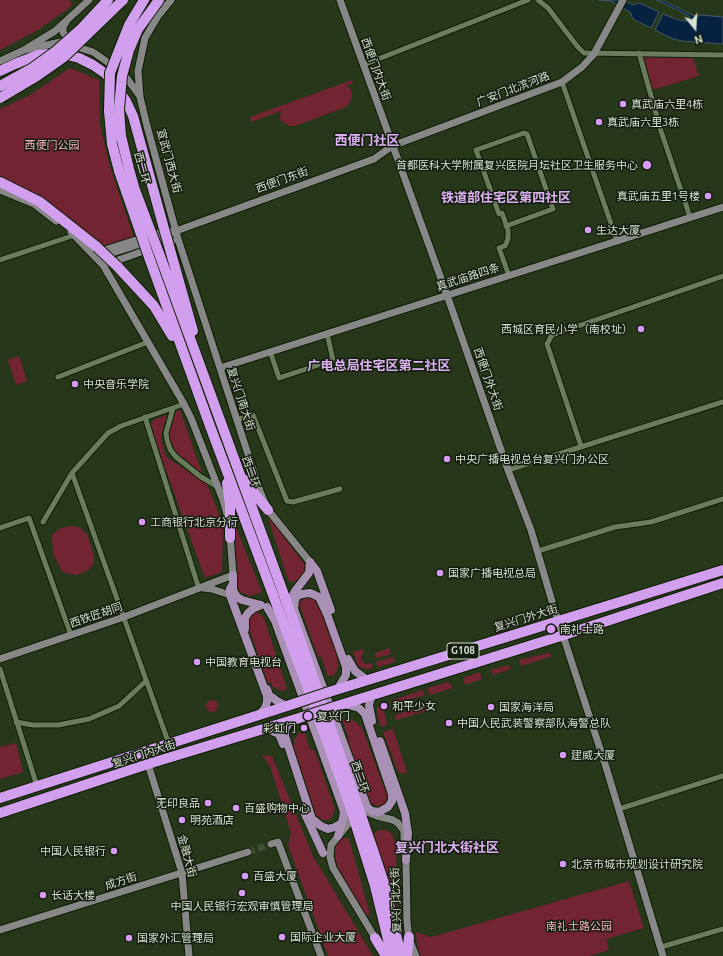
<!DOCTYPE html>
<html>
<head>
<meta charset="utf-8">
<style>
	body { margin:0 }
	#map { position:relative; width:723px; height:956px; overflow:hidden; background:#26371a; font-family:Ubuntu,sans-serif }
	canvas { display:block }
	.north { position:absolute; left:675px; top:8px; width:40px; height:40px; -webkit-text-stroke:3px #141c0f; paint-order:stroke; rotate:162deg; font-size:11px; font-weight:700; line-height:16px; text-align:center; color:#d5e0ce }
	.north::after { content:''; display:block; margin:auto; width:14px; height:18px; background:#d5e0ce; clip-path:polygon(50% 0,100% 100%,50% 72%,0 100%) }
</style>
</head>
<body>
<div id="map">
<canvas width="723" height="956"></canvas>
<div class="north">N</div>
</div>
<script>
const ctx = document.querySelector('canvas').getContext('2d');
ctx.lineJoin = 'round';
function fill(path, color) {
  ctx.fillStyle = color;
  ctx.fill(path, 'evenodd');
}
function poly(rows) {
  const path = new Path2D();
  for (const r of rows) {
    if (r.length === 3) {
      path.moveTo(r[0] + r[2], r[1]);
      path.arc(r[0], r[1], r[2], 0, 2 * Math.PI);
      continue;
    }
    path.moveTo(r[0], r[1]);
    for (let i = 2; i < r.length; i += 2) path.lineTo(r[i], r[i + 1]);
  }
  return path;
}
function strokePath(path, color, width, dash) {
  ctx.strokeStyle = color;
  ctx.lineWidth = width;
  ctx.lineCap = dash ? 'butt' : 'round';
  ctx.setLineDash(dash || []);
  ctx.stroke(path);
}
function drawText(font, color, halo, rows, align = 'center') {
  ctx.font = font + ' Ubuntu,"Noto Sans SC",sans-serif';
  ctx.lineWidth = 3;
  ctx.setLineDash([]);
  ctx.textBaseline = 'middle';
  ctx.strokeStyle = halo;
  ctx.fillStyle = color;
  for (const [text, x, y, turn = 0] of rows) {
    ctx.save();
    ctx.translate(x, y);
    ctx.rotate((+turn || 0) * Math.PI / 180);
    ctx.textAlign = isNaN(turn) ? turn : align;
    if (halo) ctx.strokeText(text, 0, 0);
    ctx.fillText(text, 0, 0);
    ctx.restore();
  }
}
const green = poly([
	[0,0,70,0,72,6,38,30,0,50],
	[639,53,692,54,699,76,649,91],
	[70,68,99,80,100,125,110,167,134,238,100,248,0,178,0,109,30,95],
	[352,80,353,83,346,86,350,88,352,95,350,102,346,107,295,126,290,126,282,122,280,119,281,111,252,122,250,117],
	[19,356,27,381,16,385,8,360],
	[180,410,203,476,177,455,170,439,170,428,173,412],
	[167,415,161,436,165,456,207,484,223,524,222,572,205,578,150,427,153,420],
	[267,514,305,565,306,574,299,580,293,582,288,580],
	[235,525,262,592,250,596,242,593,239,590,237,585],
	[69,526,79,527,87,534,94,555,94,563,88,570,77,575,69,574,62,571,53,554,52,535,59,529],
	[312,596,318,601,339,660,337,661,339,665,334,675,328,677,321,656,318,657,300,606,300,603,304,598],
	[255,612,262,615,264,618,287,689,281,691,272,686,271,682,268,684,247,623,248,616],
	[389,648,391,654,376,658,375,653],
	[362,649,364,652,361,657,361,660,366,664,372,663,373,668,367,669,362,668,358,666,353,652],
	[548,653,552,655,550,657,521,666,519,660],
	[393,657,395,662,378,667,376,662],
	[509,665,511,669,493,675,491,670],
	[480,672,482,679,465,685,463,678],
	[449,682,453,688,430,695,427,688],
	[423,690,425,695,391,705,390,701],
	[212,706,6],
	[380,705,383,707,387,724,382,727,379,722,377,713,377,707],
	[427,705,430,710,396,720,395,715],
	[348,718,357,723,358,726,361,725,387,796,385,803,382,805,377,806,370,803,347,740,349,739,342,720],
	[393,729,407,772,399,774,383,732],
	[300,731,301,734,305,733,310,750,314,749,335,809,332,817,328,820,323,820,316,815,293,745,295,744,294,740],
	[16,743,23,772,0,779,0,747],
	[262,755,272,756,313,856,373,956,328,956,288,845,291,833,270,766],
	[380,830,385,830,391,833,396,843,397,908,374,835,375,832],
	[342,838,345,838,349,839,370,914,367,917,338,869,335,859,335,847],
	[629,881,644,928,606,939,609,950,589,956,418,956,416,932,431,937]
]);
const water = poly([
	[599,0,624,0,633,5,640,3,659,12,651,28,633,19,630,12,611,1,599,0],
	[657,0,662,0,696,17,701,15,723,17,723,44,682,41,673,39,655,30,663,14,678,20,687,21,690,18,689,16,657,0]
]);
const secondaryTunnel = poly([
	[248,852,271,844]
]);
const street = poly([
	[538,0,548,8,577,46,584,53,723,55],
	[639,53,661,131,690,217],
	[363,65,528,0],
	[562,82,617,241],
	[502,213,508,230,508,239,505,246,499,248,508,273],
	[499,214,476,150,524,133,527,134,553,209,506,226],
	[0,260,75,235],
	[270,351,279,378,333,360,327,333],
	[58,377,148,342],
	[173,408,166,433,167,440,170,449,175,456,201,477,218,487],
	[145,417,199,589],
	[237,420,253,415,287,501,293,502,340,489],
	[581,446,547,344,552,335,723,276],
	[508,470,723,402],
	[72,473,169,744],
	[43,522,72,473,108,433,121,426,184,404],
	[0,528,29,518,71,635],
	[538,551,615,527,651,522,723,499],
	[0,669,37,786],
	[16,722,33,725,58,725,89,719,119,706,146,681],
	[619,809,723,776],
	[661,947,723,929]
]);
const secondary = poly([
	[171,0,158,16,145,38,138,71,140,97,147,126,178,239,260,491,268,510,310,562],
	[340,0,447,295,508,470,531,530,554,608,606,767,663,956],
	[66,22,63,27,63,32,70,43],
	[24,50,61,42,93,52,123,73,139,95],
	[0,61,24,50,55,31,89,0],
	[0,190,34,204,56,221],
	[71,232,103,265,184,404,191,418,223,500,227,514],
	[98,252,168,230],
	[103,256,168,235,176,231,374,159,392,146,562,82,582,67,594,54,623,0],
	[110,263,172,241],
	[220,368,723,207],
	[203,588,212,589,230,595],
	[0,659,124,617,233,575,230,535],
	[148,764,182,873,189,956],
	[350,811,349,823,331,845,330,857,333,868,377,941],
	[367,812,377,816,393,820,398,823,404,831,404,839],
	[271,844,278,842,321,956],
	[406,856,407,921,409,941],
	[0,930,248,852],
	[409,939,416,956]
]);
const primary = poly([
	[310,562,317,571,331,610],
	[233,575,233,590,237,597,242,600,261,605],
	[233,583,230,589,230,595,267,696,267,702,265,708,259,715],
	[290,601,295,591,309,573,310,562],
	[267,607,275,621,342,806,344,812,342,823,335,827,328,829,321,826,312,819,310,813,285,736,285,730,288,724,294,720],
	[245,629,245,618,248,613,254,608,261,605],
	[348,659,355,671,367,680],
	[267,689,269,695,277,701,287,706],
	[337,690,346,675,346,667,327,614,319,597,310,593,302,594,297,596,295,600,294,609,366,804,367,807,372,811,379,812,388,807,392,801,392,794,365,714,359,708,344,704],
	[372,721,369,705,371,697,375,694],
	[265,728,279,734,283,744],
	[380,741,405,813,408,833,406,860],
	[305,814,323,853],
	[338,836,342,823]
]);
const highway = poly([
	[0,71,15,64,38,55,59,53,79,58,93,65,106,74,126,101,133,116,163,225],
	[0,182,40,202,97,247],
	[171,253,193,331],
	[160,256,295,625,373,850,384,883,401,956],
	[150,260,210,426,313,702,349,803,375,886,392,956],
	[117,266,154,306,172,336],
	[246,480,254,493,268,510],
	[227,483,230,505,230,538],
	[329,692,723,570],
	[334,707,564,635,723,583],
	[0,798,287,706],
	[0,813,148,764,296,719],
	[375,938,386,956],
	[407,956,409,937]
]);
const highwayBridge = poly([
	[144,0,129,25,110,73,109,111,112,144,119,171,150,260],
	[159,0,138,29,129,50,122,76,119,109,121,136,129,169,135,190,160,256],
	[0,86,31,69,56,51,82,28,108,0],
	[0,98,37,76,64,57,123,0],
	[163,225,171,253],
	[97,247,117,266],
	[287,706,329,692],
	[296,719,334,707]
]);
const markers = [
	[623,104,4,"#d89bf8"],
	[599,122,4,"#d89bf8"],
	[647,165,5,"#d89bf8"],
	[708,196,4,"#d89bf8"],
	[588,230,4,"#d89bf8"],
	[641,329,4,"#d89bf8"],
	[75,384,4,"#d89bf8"],
	[447,459,4,"#d89bf8"],
	[142,522,4,"#d89bf8"],
	[440,573,4,"#d89bf8"],
	[551,629,5,"#d89bf8"],
	[197,662,4,"#d89bf8"],
	[384,706,4,"#d89bf8"],
	[491,707,4,"#d89bf8"],
	[308,716,5,"#d89bf8"],
	[449,723,4,"#d89bf8"],
	[304,728,4,"#d89bf8"],
	[563,755,4,"#d89bf8"],
	[208,803,4,"#d89bf8"],
	[236,808,4,"#d89bf8"],
	[182,820,4,"#d89bf8"],
	[114,851,4,"#d89bf8"],
	[563,864,4,"#d89bf8"],
	[245,876,4,"#d89bf8"],
	[242,893,4,"#d89bf8"],
	[43,895,4,"#d89bf8"],
	[282,937,4,"#d89bf8"],
	[129,938,4,"#d89bf8"]
];
const shields = [
	[463,651,32]
];
const shieldNames = [
	["G108",463,651]
];
const streetNames = [
	["西便门内大街",376,69,70],
	["广安门北滨河路",513,89,-21],
	["宣武门西大街",169,161,75],
	["西二环",142,168,75],
	["西便门东街",282,180,-20],
	["真武庙路四条",468,277,-18],
	["西便门外大街",488,379,71],
	["复兴门南大街",241,399,72],
	["西二环",251,472,70],
	["西铁匠胡同",96,615,-19],
	["复兴门外大街",526,618,-17],
	["复兴门内大街",144,754,-18],
	["西二环",360,777,71],
	["金融大街",187,856,75],
	["成方街",121,881,-18],
	["复兴门北大街",396,900,-92]
];
const poiNames = [
	["真武庙六里4栋",631,104],
	["真武庙六里3栋",607,122],
	["首都医科大学附属复兴医院月坛社区卫生服务中心",638,165,"right"],
	["真武庙五里1号楼",700,196,"right"],
	["生达大厦",596,230],
	["西城区育民小学（南校址）",633,329,"right"],
	["中央音乐学院",83,384],
	["中央广播电视总台复兴门办公区",455,459],
	["工商银行北京分行",150,522],
	["国家广播电视总局",448,573],
	["南礼士路",560,629],
	["中国教育电视台",205,662],
	["和平少女",392,706],
	["国家海洋局",499,707],
	["复兴门",317,716],
	["中国人民武装警察部队海警总队",457,723],
	["彩虹门",296,728,"right"],
	["建威大厦",571,755],
	["无印良品",200,803,"right"],
	["百盛购物中心",244,808],
	["明苑酒店",190,820],
	["中国人民银行",106,851,"right"],
	["北京市城市规划设计研究院",571,864],
	["百盛大厦",253,876],
	["长话大楼",51,895],
	["中国人民银行宏观审慎管理局",242,906,"center"],
	["国际企业大厦",290,937],
	["国家外汇管理局",137,938]
];
const parkNames = [
	["西便门公园",52,145],
	["南礼士路公园",579,926]
];
const quarterNames = [
	["西便门社区",367,141],
	["铁道部住宅区第四社区",506,198],
	["广电总局住宅区第二社区",379,366],
	["复兴门北大街社区",447,848]
];
fill(green, '#732432');
fill(water, '#062241');
strokePath(water, '#445b6b', 1);
strokePath(secondaryTunnel, '#405035', 7, [7, 3.5]);
strokePath(street, '#0e1e03', 7);
strokePath(secondary, '#0e1e03', 9);
strokePath(primary, '#0e1e03', 10);
strokePath(highway, '#0e1e03', 12);
strokePath(street, '#697d5c', 5);
strokePath(secondary, '#888788', 7);
strokePath(primary, '#a891b4', 8);
strokePath(highway, '#d29eee', 10);
strokePath(highwayBridge, '#0e1e03', 12, []);
strokePath(highwayBridge, '#d29eee', 10);
for (const [x, y, r, color] of markers) {
  const dot = new Path2D();
  dot.arc(x, y, r, 0, 2 * Math.PI);
  ctx.fillStyle = color;
  ctx.fill(dot);
  strokePath(dot, '#141c0f', 1.5);
}
for (const [x, y, w] of shields) {
  const box = new Path2D();
  box.roundRect(x - w / 2, y - 8, w, 16, 3);
  ctx.fillStyle = '#141c0f';
  ctx.fill(box);
  strokePath(box, '#d5e0ce', 1);
}
drawText('bold 10px', '#d5e0ce', null, shieldNames);
drawText('11px', '#d5e0ce', '#141c0f', streetNames);
drawText('11px', '#d5e0ce', '#141c0f', poiNames, 'left');
drawText('11px', '#fab6bb', '#141c0f', parkNames);
drawText('bold 13px', '#dcb2f3', '#141c0f', quarterNames);
</script>
</body>
</html>
